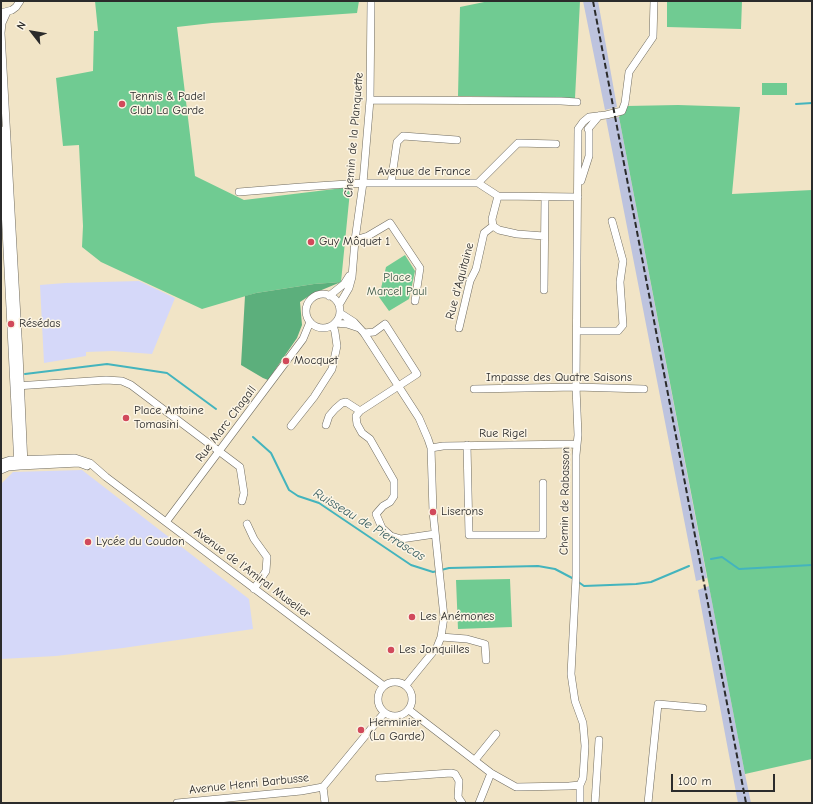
<!DOCTYPE html>
<html>
<head>
<meta charset="utf-8">
<style>
	body { margin:0 }
	#map { position:relative; width:813px; height:804px; overflow:hidden; background:#f1e4c6; font-family:"Comic Neue",sans-serif }
	canvas { display:block }
	.frame { position:absolute; inset:0; border:2px solid #2b2b2b; pointer-events:none }
	.north { position:absolute; left:12px; top:12px; width:40px; height:40px; -webkit-text-stroke:3px #fcf5e5; paint-order:stroke; rotate:301deg; font-size:11px; font-weight:700; line-height:16px; text-align:center; color:#2b2b2b }
	.north::after { content:''; display:block; margin:auto; width:14px; height:18px; background:#2b2b2b; clip-path:polygon(50% 0,100% 100%,50% 72%,0 100%) }
	.scale { position:absolute; left:671px; top:774px; width:104px; height:18px; box-sizing:border-box; border:2px solid #2b2b2b; border-top:0; padding-left:5px; font-size:12px; line-height:14px; white-space:nowrap; color:#2b2b2b; -webkit-text-stroke:3px #fcf5e5; paint-order:stroke }
</style>
</head>
<body>
<div id="map">
<canvas width="813" height="804"></canvas>
<div class="frame"></div>
<div class="north">N</div>
<div class="scale">100 m</div>
</div>
<script>
const ctx = document.querySelector('canvas').getContext('2d');
ctx.lineJoin = 'round';
function fill(path, color) {
  ctx.fillStyle = color;
  ctx.fill(path, 'evenodd');
}
function poly(rows) {
  const path = new Path2D();
  for (const r of rows) {
    if (r.length === 3) {
      path.moveTo(r[0] + r[2], r[1]);
      path.arc(r[0], r[1], r[2], 0, 2 * Math.PI);
      continue;
    }
    path.moveTo(r[0], r[1]);
    for (let i = 2; i < r.length; i += 2) path.lineTo(r[i], r[i + 1]);
  }
  return path;
}
function strokePath(path, color, width, dash) {
  ctx.strokeStyle = color;
  ctx.lineWidth = width;
  ctx.lineCap = dash ? 'butt' : 'round';
  ctx.setLineDash(dash || []);
  ctx.stroke(path);
}
function drawText(font, color, halo, rows, align = 'center') {
  ctx.font = font + ' "Comic Neue",sans-serif';
  ctx.lineWidth = 3;
  ctx.setLineDash([]);
  ctx.textBaseline = 'middle';
  ctx.strokeStyle = halo;
  ctx.fillStyle = color;
  for (const [text, x, y, turn = 0] of rows) {
    ctx.save();
    ctx.translate(x, y);
    ctx.rotate((+turn || 0) * Math.PI / 180);
    ctx.textAlign = isNaN(turn) ? turn : align;
    if (halo) ctx.strokeText(text, 0, 0);
    ctx.fillText(text, 0, 0);
    ctx.restore();
  }
}
const built = poly([
	[139,281,175,298,152,354,113,351,86,352,86,356,44,363,40,285,65,283],
	[82,470,249,599,253,629,123,648,56,656,1,659,1,484,13,472]
]);
const industrial = poly([
	[583,1,598,1,617,107,605,110],
	[619,117,707,578,696,581,606,119],
	[709,586,745,774,751,803,738,803,698,590]
]);
const green = poly([
	[95,1,359,1,357,13,212,23,177,27,195,176,244,200,343,188,350,191,341,282,314,284,256,293,202,309,101,262,82,247,83,226,79,145,63,146,56,78,93,71,94,31,98,31],
	[489,1,580,1,575,98,458,96,460,7],
	[667,1,742,1,741,29,667,27],
	[762,83,787,83,787,95,762,95],
	[678,105,740,107,732,194,812,190,812,759,745,774,619,117,627,106],
	[405,255,415,271,409,299,389,311,379,297,386,267],
	[510,579,512,627,458,629,456,580]
]);
const forest = poly([
	[341,282,312,294,300,302,302,325,297,338,268,380,263,378,241,365,245,296,256,293,314,284]
]);
const stream = poly([
	[796,104,812,103],
	[25,374,107,364,167,373,216,409],
	[253,437,271,453,289,490,298,496,319,503,411,565,433,572,437,571],
	[711,559,722,557,739,569,812,565],
	[441,570,449,568,538,566,555,569,574,579],
	[577,581,584,586,636,584,651,582,689,566]
]);
const street = poly([
	[7,12,2,23,1,33,19,354,24,465],
	[1,13,12,10,16,7,20,1],
	[370,100,561,101,577,102],
	[1,130,18,466],
	[581,181,589,156,589,131,588,129,599,116],
	[391,183,397,142,403,136,457,140],
	[478,183,518,143,556,144],
	[239,192,301,187,363,183,478,183,498,196,578,197],
	[493,226,499,230,517,234,544,236],
	[493,226,492,219,498,196],
	[355,240,368,236,390,223,420,268,415,301],
	[544,290,545,197],
	[323,311,17],
	[329,296,344,284,349,276],
	[339,305,349,288,352,277,355,240,363,183,370,100,371,1],
	[340,313,354,322,364,333,419,418,428,439,431,448,433,512,444,617,441,637,437,647,406,685],
	[335,323,347,324,359,328],
	[459,328,470,281,476,269,484,233,493,226],
	[577,331,618,331,623,325,620,282,623,261,612,221],
	[364,333,374,332,385,324,417,374,360,411,356,416,357,424,362,433,370,439,394,481,394,496,390,502,383,506,376,514,382,528,391,536,401,539,435,534],
	[16,386,106,380,122,381,131,385,240,467,244,493,242,501],
	[474,389,576,387,644,389],
	[326,425,329,416,335,409,342,403,346,402,360,411],
	[291,426,314,397,332,369,337,346,335,332,333,325],
	[467,445,469,535,543,535,543,483],
	[431,448,443,446,576,444],
	[1,463,10,460,75,458,90,463,106,477,384,686],
	[1,470,8,467,20,466,79,463,87,466],
	[166,522,303,339,310,322],
	[247,524,254,539,267,557,266,571,254,589],
	[441,637,467,639,485,644,486,660],
	[395,699,17],
	[409,710,491,773,516,787,569,786,580,785],
	[475,760,496,734],
	[379,778,451,773,455,774,459,781,458,797,462,803],
	[323,787,325,803],
	[177,803,301,791,323,787,384,713],
	[479,803,491,773],
	[580,803,580,785,583,778,585,746,583,723,575,701,571,674,576,577,576,455,578,435,576,387,578,129,583,122,589,117,606,115,622,111,625,103,629,72,653,37,654,1],
	[595,803,599,740],
	[648,803,658,704,703,708]
]);
const rail = poly([
	[593,1,746,803]
]);
const markers = [
	[122,104,4,"#d1495b"],
	[311,242,4,"#d1495b"],
	[11,324,4,"#d1495b"],
	[286,361,4,"#d1495b"],
	[126,418,4,"#d1495b"],
	[433,512,4,"#d1495b"],
	[88,542,4,"#d1495b"],
	[412,617,4,"#d1495b"],
	[391,650,4,"#d1495b"],
	[361,730,4,"#d1495b"]
];
const poiNames = [
	["Tennis & Padel",130,97],
	["Club La Garde",130,111],
	["Guy Môquet 1",319,242],
	["Résédas",19,324],
	["Mocquet",294,361],
	["Place Antoine",134,411],
	["Tomasini",134,425],
	["Liserons",441,512],
	["Lycée du Coudon",96,542],
	["Les Anémones",420,617],
	["Les Jonquilles",399,650],
	["Herminier",369,723],
	["(La Garde)",369,737]
];
const streetNames = [
	["Chemin de la Planquette",354,135,-85],
	["Avenue de France",424,172],
	["Rue d'Aquitaine",460,281,-75],
	["Impasse des Quatre Saisons",559,378],
	["Rue Marc Chagall",226,424,-53],
	["Rue Rigel",503,434],
	["Chemin de Rabasson",565,501,-89],
	["Avenue de l'Amiral Muselier",252,573,37],
	["Avenue Henri Barbusse",249,784,-6]
];
const parkNames = [
	["Place",397,278],
	["Marcel Paul",397,292]
];
const waterNames = [
	["Ruisseau de Pierrascas",369,525,31]
];
fill(built, '#d5d8f9');
fill(industrial, '#bdc3de');
fill(green, '#70cb92');
fill(forest, '#5caf7c');
strokePath(stream, '#44b4bd', 2);
strokePath(street, '#706c61', 8);
strokePath(street, '#fff', 7);
strokePath(rail, '#2b2b2b', 2, [6, 3]);
for (const [x, y, r, color] of markers) {
  const dot = new Path2D();
  dot.arc(x, y, r, 0, 2 * Math.PI);
  ctx.fillStyle = color;
  ctx.fill(dot);
  strokePath(dot, '#fcf5e5', 1.5);
}
drawText('12px', '#2b2b2b', '#fcf5e5', poiNames, 'left');
drawText('12px', '#2b2b2b', '#fcf5e5', streetNames);
drawText('12px', '#405b4a', '#fcf5e5', parkNames);
drawText('italic 13px', '#345b5e', '#fcf5e5', waterNames);
</script>
</body>
</html>
